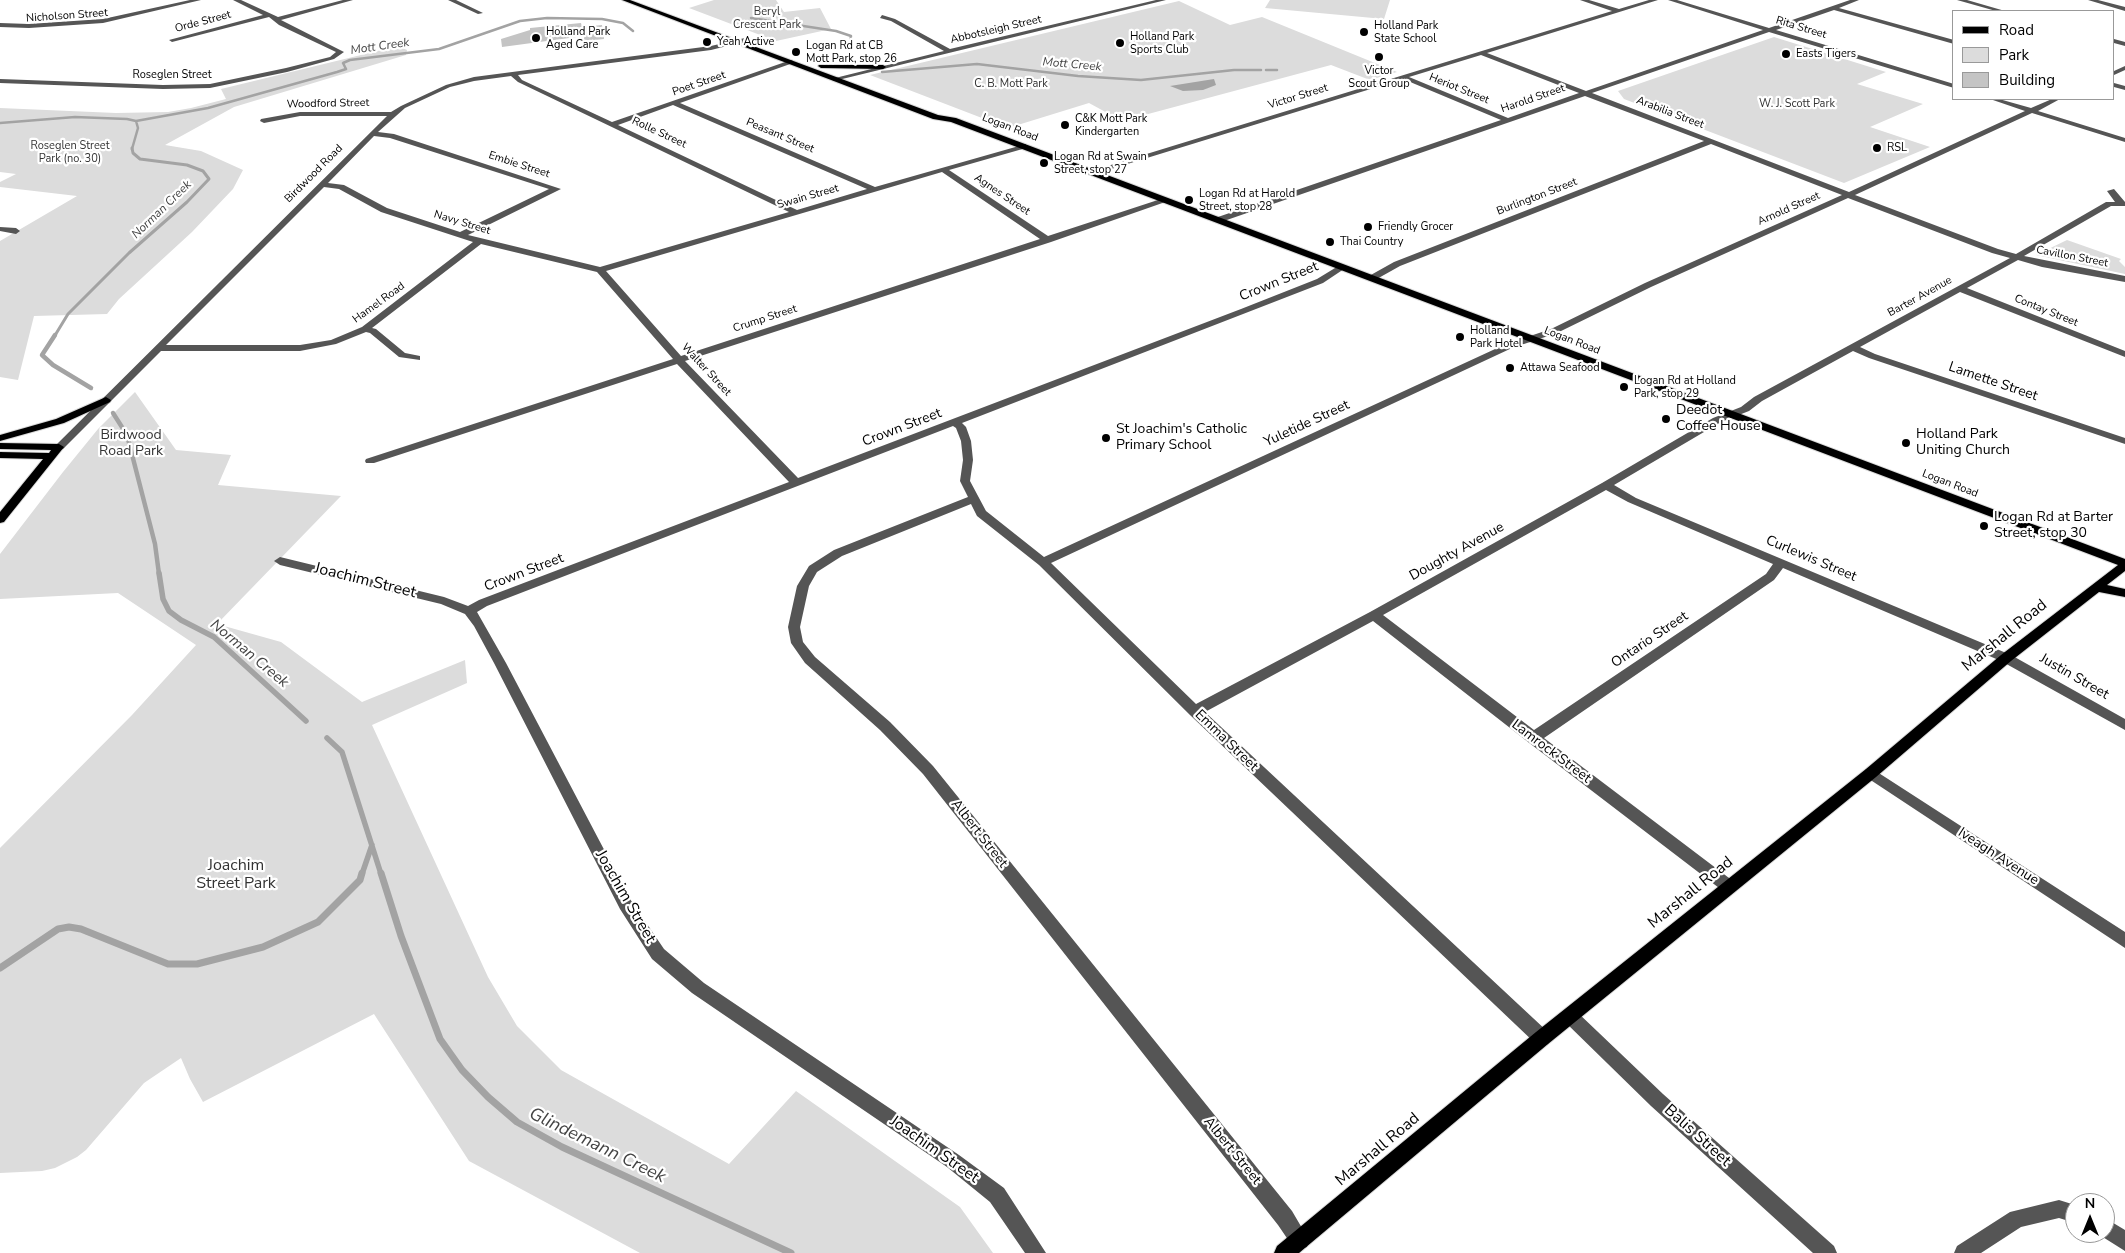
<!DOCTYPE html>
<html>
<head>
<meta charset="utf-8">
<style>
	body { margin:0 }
	#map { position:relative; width:2125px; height:1253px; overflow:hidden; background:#fff; font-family:"Nunito Sans",sans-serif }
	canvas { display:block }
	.legend { position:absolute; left:1952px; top:10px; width:162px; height:90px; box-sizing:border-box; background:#fff; border:1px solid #999; margin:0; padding:6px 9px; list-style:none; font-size:15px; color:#000 }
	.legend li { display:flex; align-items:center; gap:10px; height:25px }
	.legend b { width:25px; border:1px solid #999 }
	.north { position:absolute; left:2065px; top:1193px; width:50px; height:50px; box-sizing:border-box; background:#fff; border:1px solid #999; border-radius:50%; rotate:0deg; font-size:14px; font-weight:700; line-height:20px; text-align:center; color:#000 }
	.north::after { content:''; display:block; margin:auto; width:18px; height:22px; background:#000; clip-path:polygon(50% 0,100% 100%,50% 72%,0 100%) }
</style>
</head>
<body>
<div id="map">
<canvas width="2125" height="1253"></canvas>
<ul class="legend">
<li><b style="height:6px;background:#000"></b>Road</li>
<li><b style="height:14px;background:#dcdcdc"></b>Park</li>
<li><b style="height:14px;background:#c4c4c4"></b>Building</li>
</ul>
<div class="north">N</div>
</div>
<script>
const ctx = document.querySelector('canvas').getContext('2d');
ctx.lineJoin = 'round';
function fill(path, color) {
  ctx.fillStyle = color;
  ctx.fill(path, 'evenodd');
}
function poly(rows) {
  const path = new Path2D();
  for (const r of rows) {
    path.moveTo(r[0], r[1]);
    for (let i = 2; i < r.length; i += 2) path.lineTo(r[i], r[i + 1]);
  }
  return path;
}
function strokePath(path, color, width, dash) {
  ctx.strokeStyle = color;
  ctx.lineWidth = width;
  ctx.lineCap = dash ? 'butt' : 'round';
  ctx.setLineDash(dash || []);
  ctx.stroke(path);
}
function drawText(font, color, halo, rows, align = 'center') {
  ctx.font = font + ' "Nunito Sans",sans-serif';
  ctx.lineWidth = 4.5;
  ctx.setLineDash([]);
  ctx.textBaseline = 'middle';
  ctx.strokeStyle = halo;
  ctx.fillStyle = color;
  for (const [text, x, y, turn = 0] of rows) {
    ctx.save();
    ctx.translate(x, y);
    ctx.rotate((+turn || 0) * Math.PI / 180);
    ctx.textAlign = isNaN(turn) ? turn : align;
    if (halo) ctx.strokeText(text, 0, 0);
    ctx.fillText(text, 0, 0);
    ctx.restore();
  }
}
const green = poly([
	[714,0,776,0,784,12,820,8,831,29,776,41,689,8],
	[1270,0,1390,0,1384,19,1265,8],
	[1179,1,1230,25,1262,17,1397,72,1370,80,1331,65,1122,121,1089,103,1008,128,870,75],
	[1774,37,1886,72,1857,84,1923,104,1870,127,1930,147,1844,183,1624,99,1618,91],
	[398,46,407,50,406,55,234,107,165,145,201,151,243,170,233,189,192,232,119,299,107,314,34,316,18,380,0,377,0,241,77,196,0,187,0,182,16,174,0,172,0,108,116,113,168,112,191,108,226,99,221,89],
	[2067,240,2121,259,2119,261,2125,267,2125,274,2036,255],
	[135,392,176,450,231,455,218,485,341,496,217,624,281,642,362,702,465,660,467,683,372,725,488,977,517,1026,561,1070,729,1164,796,1091,960,1207,993,1253,640,1253,469,1161,374,1014,203,1102,190,1079,181,1058,144,1083,86,1150,77,1157,55,1168,42,1171,0,1173,0,848,132,715,196,645,118,593,0,599,0,554,63,472,98,429]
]);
const water = poly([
	[1214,79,1216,85,1203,90,1183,91,1170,86]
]);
const streamFar4 = poly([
	[751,18,836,31,851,36,850,43],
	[1266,70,1277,70],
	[882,72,977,64,1078,76,1141,80,1234,70,1261,70],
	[136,121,208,108,337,72,346,69,343,63,350,60,439,49,520,21,547,18,602,19,623,23,633,31],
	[0,123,75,117,127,119,136,121,138,128,132,149]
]);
const streamFar3 = poly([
	[54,337,68,314,129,253,187,202,209,179,203,171,187,165,140,159,133,153,132,148]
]);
const streamFar2 = poly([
	[55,335,42,355,53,365,91,388],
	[113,413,127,435,155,544,159,574]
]);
const streamFar1 = poly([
	[159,573,163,599,169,611,181,620,214,637,306,721],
	[327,738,342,752,381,874],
	[362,874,372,845]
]);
const stream = poly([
	[381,873,401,936,440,1039,462,1070,488,1097,517,1122,562,1147,791,1253],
	[0,968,58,929,69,927,81,929,168,964,197,964,263,947,318,922,360,880,362,873]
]);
const building = poly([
	[581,23,582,27,602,25,604,39,584,41,584,36,502,47,501,39,530,30,530,28]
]);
const minor = poly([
	[190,0,201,0,103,23,29,28,0,27,0,23,29,24,103,19,190,0],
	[233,0,241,0,278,17,343,0,353,0,281,20,344,52,334,59,287,72,210,88,163,89,0,83,0,79,163,85,210,84,286,68,330,57,336,52,279,25,269,17,172,42,169,40,263,15,233,0],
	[448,0,456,0,483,13,478,14,448,0],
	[1156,0,1166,0,834,81,831,79,944,51,891,21,880,18,882,15,895,19,950,49,1156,0],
	[1580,0,1589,0,1619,9,1649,0,1658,0,1487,53,1586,91,1763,30,1668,0,1677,0,1769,28,1850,0,1859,0,1839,8,1954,40,1954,44,1834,10,1776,30,1954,84,1954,88,1769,32,1592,93,1849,192,2025,111,1990,99,1999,99,2031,108,2052,99,2060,99,2038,111,2125,138,2125,142,2032,113,1855,195,1998,249,2016,254,2106,202,2115,202,2107,191,2114,189,2125,202,2125,206,2111,206,2024,256,2125,276,2125,282,2042,267,2018,260,1967,288,2125,351,2125,357,1960,292,1860,347,1875,354,2125,438,2125,444,1869,358,1853,351,1762,401,1749,411,1721,422,1614,485,1636,498,2011,655,2125,719,2125,730,2001,661,1783,568,1774,580,1544,738,1733,881,1736,886,1733,891,1728,892,1723,891,1528,742,1373,621,1205,712,1548,1032,1550,1038,1548,1044,1542,1046,1536,1044,1190,715,1039,565,977,516,971,504,842,556,817,572,809,586,800,627,803,642,815,657,890,722,933,766,1292,1211,1309,1240,1307,1247,1300,1249,1293,1247,1278,1225,923,774,880,730,805,663,791,643,788,627,797,586,809,566,834,550,968,497,960,481,963,460,961,441,956,428,953,426,487,606,477,612,506,663,630,899,664,949,704,983,959,1155,1004,1188,1046,1253,1025,1253,990,1202,947,1167,692,993,652,959,620,909,494,663,474,626,465,614,441,604,280,565,274,561,280,557,444,597,468,606,479,600,789,482,677,364,374,463,366,463,365,461,366,459,673,359,597,272,481,244,372,328,376,329,405,353,420,356,420,360,399,357,370,333,366,332,336,344,300,351,161,351,63,449,59,450,54,447,387,116,300,116,264,123,260,121,261,119,300,112,391,112,401,106,446,85,474,77,711,46,749,37,752,39,751,40,711,50,518,75,522,80,612,122,791,60,793,61,793,63,680,103,875,187,1026,144,1026,148,949,170,1048,236,1164,198,1171,200,1051,242,685,361,798,478,1241,309,1317,279,1340,265,1347,267,1323,283,962,423,966,427,971,441,973,460,970,481,986,511,1044,557,1506,344,1551,329,1645,283,1842,195,1711,144,1400,266,1375,280,1369,280,1369,276,1394,262,1704,141,1585,96,1221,222,1215,222,1215,218,1501,120,1403,79,1095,174,1088,172,1612,11,1580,0],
	[1481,55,1579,93,1508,118,1409,77,1481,55],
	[511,76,518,82,789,212,600,267,468,235,561,189,394,134,378,132,405,108,450,87,474,81,511,76],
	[673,105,867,189,797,210,618,125,673,105],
	[374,136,390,138,549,189,460,232,387,208,344,185,328,183,374,136],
	[942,172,1040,239,681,356,606,271,942,172],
	[324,187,339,189,381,212,473,242,362,327,331,340,300,345,166,345,324,187],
	[1848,198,1992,253,2010,258,1754,397,1741,407,1713,418,1602,483,1370,612,1196,704,1051,563,1512,348,1557,333,1651,287,1848,198],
	[1606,490,1628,502,1773,564,1766,574,1534,730,1383,615,1606,490],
	[1957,0,1967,0,2005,11,1996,11,1957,0],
	[2088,0,2098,0,2125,7,2125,11,2088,0],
	[2114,39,2125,42,2125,46,2114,43,2114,39],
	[2125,66,2125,70,2114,75,2114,71,2125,66],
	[2114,83,2125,86,2125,90,2114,87,2114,83],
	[0,227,16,228,20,231,16,234,0,231,0,227],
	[1871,768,2125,932,2125,948,1866,777,1864,773,1866,769,1871,768],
	[1570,1008,1576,1011,1663,1094,1834,1246,1837,1253,1813,1253,1651,1106,1564,1021,1562,1016,1564,1011,1570,1008],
	[2059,1200,2075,1205,2075,1223,2059,1218,2021,1227,1981,1253,1954,1253,1957,1246,2010,1212,2059,1200],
	[2105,1218,2125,1230,2125,1251,2098,1234,2105,1233,2105,1218]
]);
const major = poly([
	[622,0,630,0,938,115,956,118,2125,559,2125,571,2107,585,2125,589,2125,597,2099,592,2011,661,1876,777,1548,1044,1299,1253,1274,1253,1277,1246,1536,1032,1866,769,2001,655,2118,565,951,122,933,119,622,0],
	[819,65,883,65,886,67,883,69,821,68,818,66,819,65],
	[106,397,111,400,110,402,64,423,0,441,0,435,56,419,106,397],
	[0,443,59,444,64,447,4,522,0,523,0,512,43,459,0,458,0,452,49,453,51,450,0,449,0,443]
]);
const markers = [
	[1364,32,5,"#000"],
	[536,38,5,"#000"],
	[707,42,5,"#000"],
	[1120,43,5,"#000"],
	[796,52,5,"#000"],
	[1786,54,5,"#000"],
	[1379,57,5,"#000"],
	[1065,125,5,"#000"],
	[1877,148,5,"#000"],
	[1044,163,5,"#000"],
	[1189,200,5,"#000"],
	[1368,227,5,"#000"],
	[1330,242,5,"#000"],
	[1460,337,5,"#000"],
	[1510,368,5,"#000"],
	[1624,387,5,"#000"],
	[1666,419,5,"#000"],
	[1106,438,5,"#000"],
	[1906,443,5,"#000"],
	[1984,526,5,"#000"]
];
const farParknames = [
	["Beryl",767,12],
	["Crescent Park",767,25],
	["C. B. Mott Park",1011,84],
	["W. J. Scott Park",1797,104],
	["Roseglen Street",70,146],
	["Park (no. 30)",70,159]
];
const farStreetnames = [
	["Nicholson Street",67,16,-4],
	["Orde Street",203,22,-15],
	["Rita Street",1801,28,17],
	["Abbotsleigh Street",996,30,-13],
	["Roseglen Street",172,75],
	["Poet Street",699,84,-19],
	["Heriot Street",1459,89,22],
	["Victor Street",1298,97,-17],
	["Harold Street",1533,99,-19],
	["Woodford Street",328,104,-1],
	["Arabilia Street",1670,113,21],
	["Logan Road",1010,128,21],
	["Rolle Street",659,133,25],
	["Peasant Street",780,136,23],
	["Embie Street",519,165,18],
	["Birdwood Road",314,174,-45],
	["Agnes Street",1002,195,34],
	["Swain Street",808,197,-16],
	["Burlington Street",1537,197,-21],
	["Arnold Street",1789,209,-24],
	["Navy Street",462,223,17],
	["Cavillon Street",2072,257,11],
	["Barter Avenue",1920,297,-29],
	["Hamel Road",379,303,-36],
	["Contay Street",2046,311,22],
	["Crump Street",765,319,-18],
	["Logan Road",1572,341,21],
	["Walter Street",706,370,47],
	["Logan Road",1950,484,21]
];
const farPoinames = [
	["Holland Park",1374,26],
	["State School",1374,39],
	["Holland Park",546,32],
	["Aged Care",546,45],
	["Holland Park",1130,37],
	["Sports Club",1130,50],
	["Yeah Active",717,42],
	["Logan Rd at CB",806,46],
	["Mott Park, stop 26",806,59],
	["Easts Tigers",1796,54],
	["Victor",1379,71,"center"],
	["Scout Group",1379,84,"center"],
	["C&K Mott Park",1075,119],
	["Kindergarten",1075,132],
	["RSL",1887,148],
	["Logan Rd at Swain",1054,157],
	["Street, stop 27",1054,170],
	["Logan Rd at Harold",1199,194],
	["Street, stop 28",1199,207],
	["Friendly Grocer",1378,227],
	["Thai Country",1340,242],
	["Holland",1470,331],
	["Park Hotel",1470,344],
	["Attawa Seafood",1520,368],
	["Logan Rd at Holland",1634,381],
	["Park, stop 29",1634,394]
];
const farWaternames = [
	["Mott Creek",380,47,-8],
	["Mott Creek",1072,65,5],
	["Norman Creek",162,210,-44]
];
const streetNames = [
	["Crown Street",1279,282,-22],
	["Lamette Street",1993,382,19],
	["Yuletide Street",1307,424,-25],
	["Crown Street",902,428,-21],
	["Doughty Avenue",1457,552,-29],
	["Curlewis Street",1811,559,23],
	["Crown Street",524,573,-21],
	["Ontario Street",1650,640,-34],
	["Justin Street",2074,677,30],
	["Emma Street",1226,741,44],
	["Lamrock Street",1551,752,37],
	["Albert Street",979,834,52],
	["Iveagh Avenue",1998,857,33],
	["Albert Street",1232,1151,51]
];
const poiNames = [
	["Deedot",1676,411],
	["Coffee House",1676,427],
	["St Joachim's Catholic",1116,430],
	["Primary School",1116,446],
	["Holland Park",1916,435],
	["Uniting Church",1916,451],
	["Logan Rd at Barter",1994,518],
	["Street, stop 30",1994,534]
];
const parkNames = [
	["Birdwood",131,436],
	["Road Park",131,452]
];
const waterNames = [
	["Norman Creek",249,654,40]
];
const nearStreetnames = [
	["Joachim Street",365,581,14],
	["Marshall Road",2005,636,-39],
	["Marshall Road",1691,893,-39],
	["Joachim Street",625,897,60],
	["Balis Street",1697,1136,42],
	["Joachim Street",934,1150,35],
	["Marshall Road",1378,1150,-40]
];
const nearParknames = [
	["Joachim",236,866],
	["Street Park",236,884]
];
const nearWaternames = [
	["Glindemann Creek",597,1146,26]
];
fill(green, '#dcdcdc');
fill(water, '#a3a3a3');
strokePath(streamFar4, '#a3a3a3', 2.5);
strokePath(streamFar3, '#a3a3a3', 3);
strokePath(streamFar2, '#a3a3a3', 4.5);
strokePath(streamFar1, '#a3a3a3', 5.5);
strokePath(stream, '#a3a3a3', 7);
fill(building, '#c4c4c4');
strokePath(major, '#dbdbdb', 2);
fill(minor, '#555');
fill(major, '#000');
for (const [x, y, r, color] of markers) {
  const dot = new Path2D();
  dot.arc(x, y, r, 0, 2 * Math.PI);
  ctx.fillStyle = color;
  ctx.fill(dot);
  strokePath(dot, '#fff', 2);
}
drawText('11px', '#333', '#fff', farParknames);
drawText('11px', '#000', '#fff', farStreetnames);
drawText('11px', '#000', '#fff', farPoinames, 'left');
drawText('italic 12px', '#444', '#fff', farWaternames);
drawText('14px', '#000', '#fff', streetNames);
drawText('14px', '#000', '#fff', poiNames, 'left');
drawText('14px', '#333', '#fff', parkNames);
drawText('italic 15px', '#444', '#fff', waterNames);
drawText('16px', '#000', '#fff', nearStreetnames);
drawText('16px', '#333', '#fff', nearParknames);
drawText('italic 18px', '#444', '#fff', nearWaternames);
</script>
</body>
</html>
